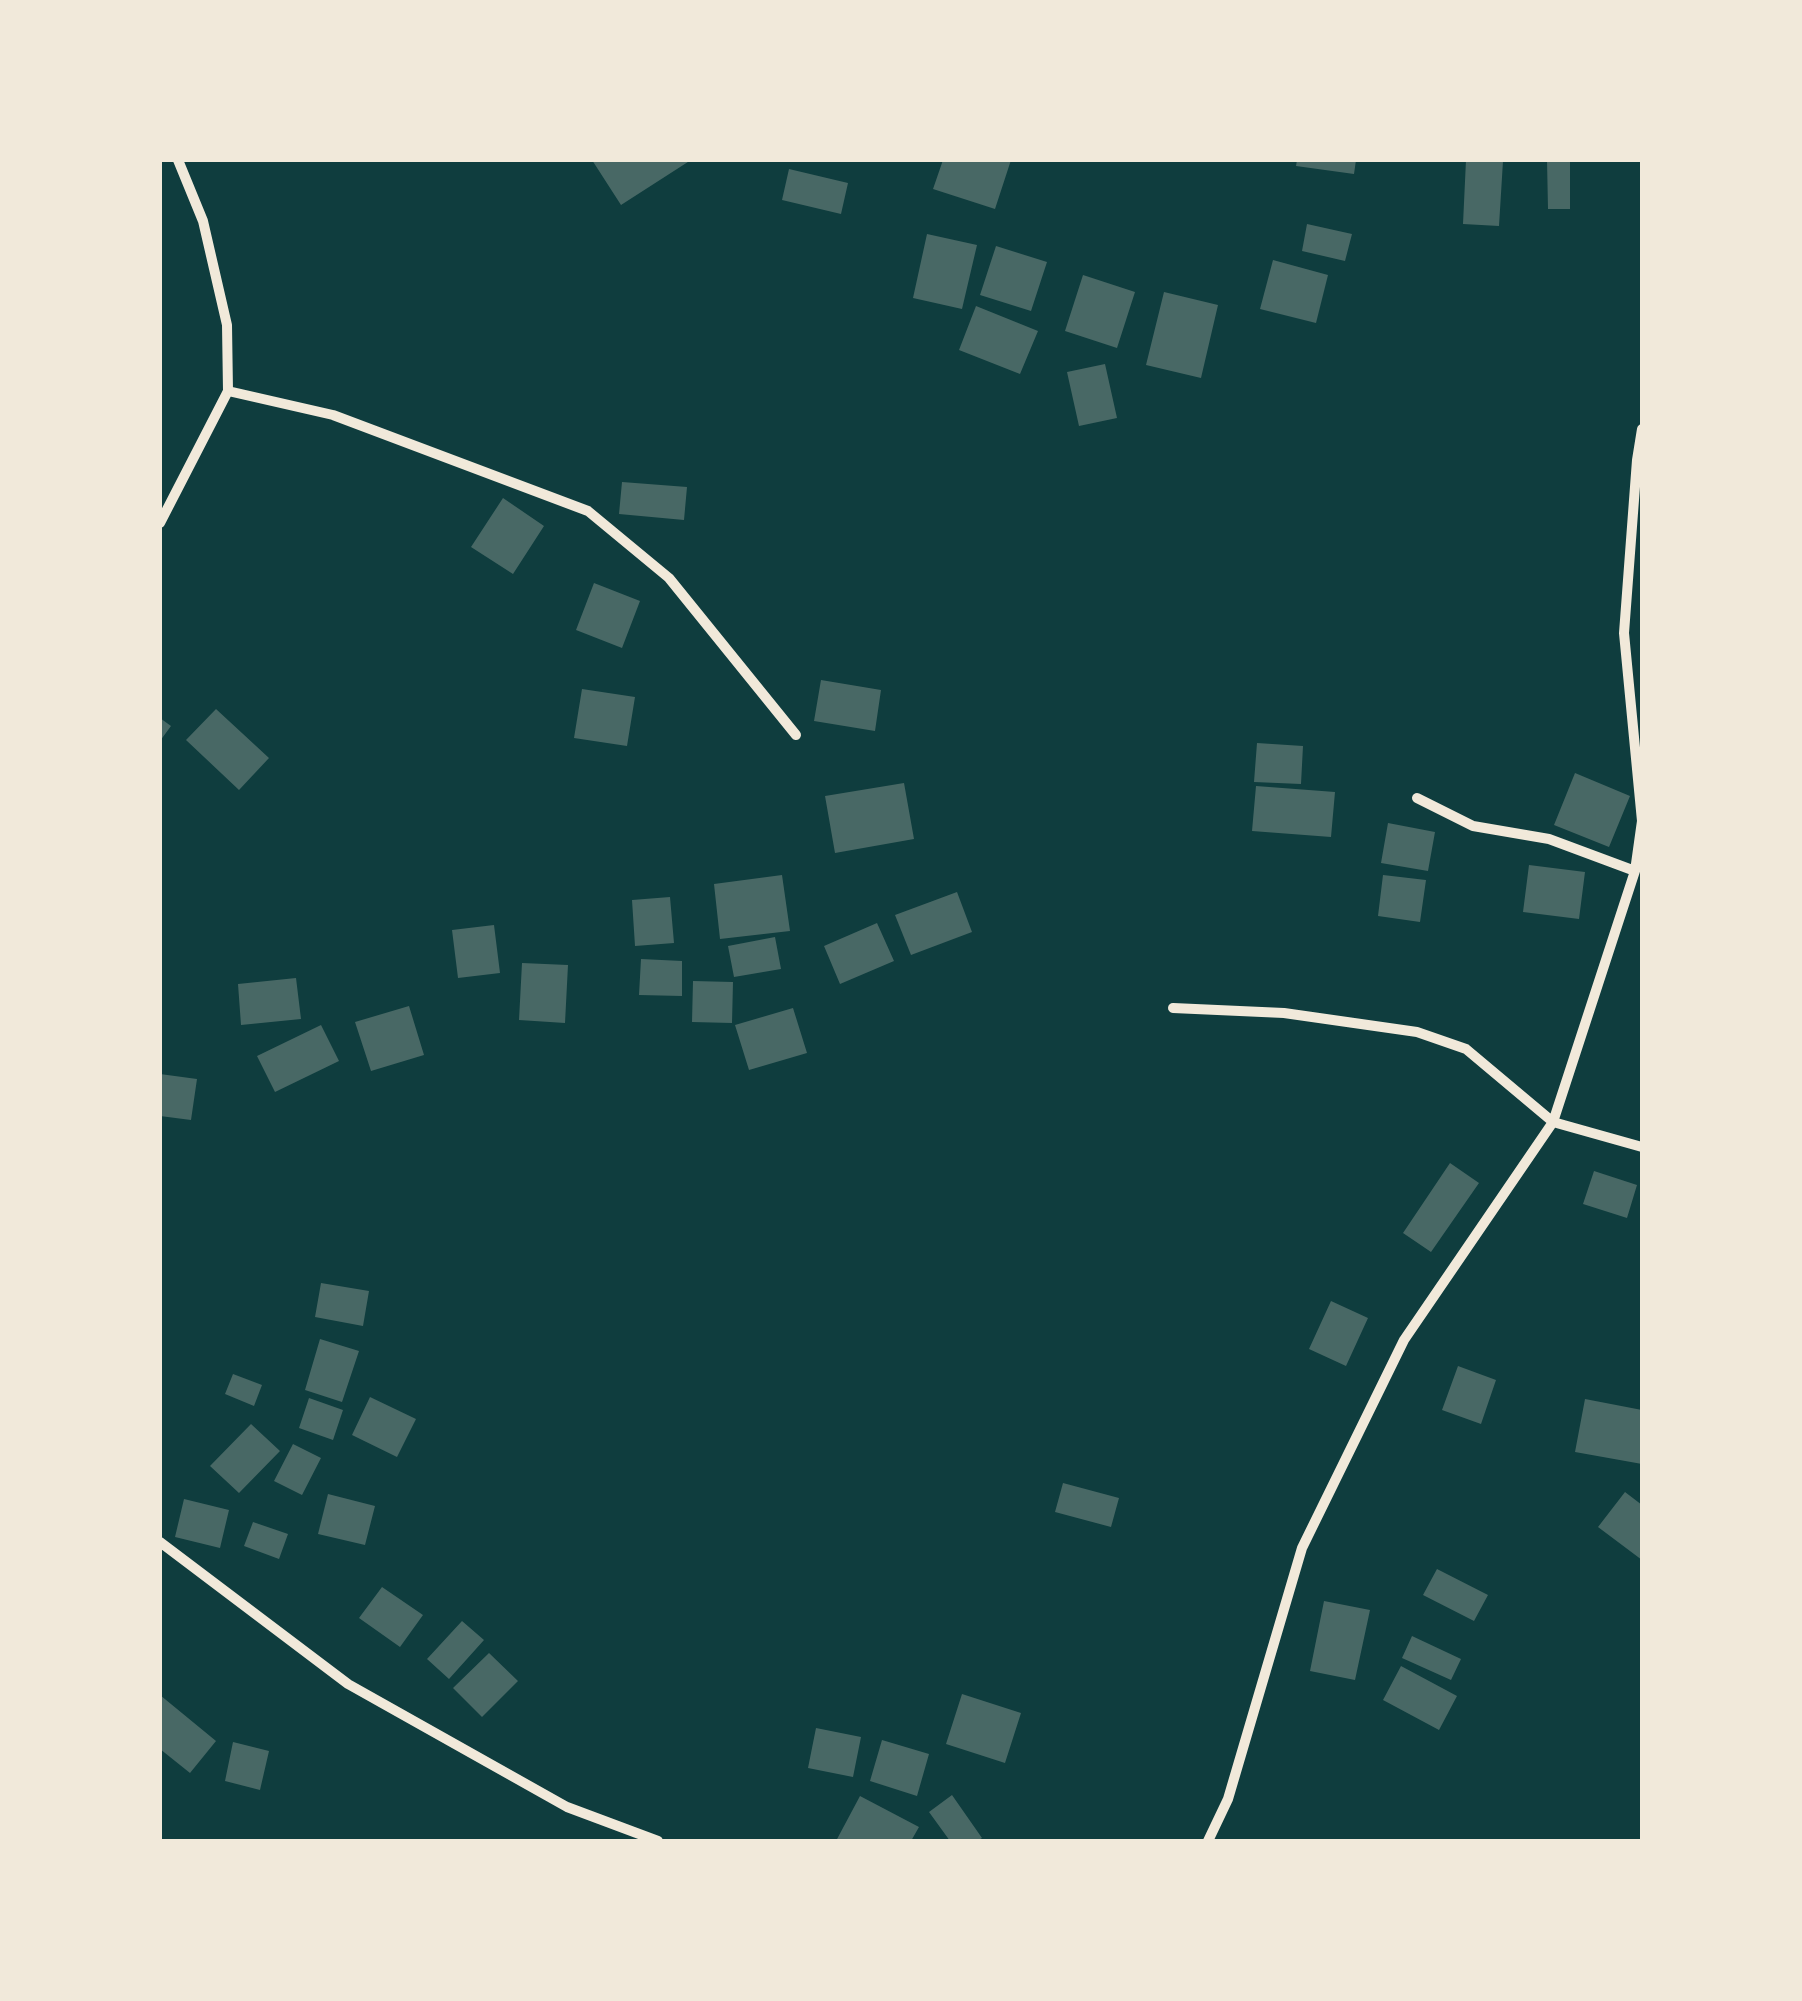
<!DOCTYPE html>
<html>
<head>
<meta charset="utf-8">
<style>
	body { margin:0 }
	#map { position:relative; width:1802px; height:2001px; overflow:hidden; background:#0f3d3e; font-family:Quicksand,sans-serif }
	canvas { display:block }
	.frame { position:absolute; inset:0; border:162px solid #f1e9da; pointer-events:none }
</style>
</head>
<body>
<div id="map">
<canvas width="1802" height="2001"></canvas>
<div class="frame"></div>
</div>
<script>
const ctx = document.querySelector('canvas').getContext('2d');
ctx.lineJoin = 'round';
function fill(path, color) {
  ctx.fillStyle = color;
  ctx.fill(path, 'evenodd');
}
function poly(rows) {
  const path = new Path2D();
  for (const r of rows) {
    path.moveTo(r[0], r[1]);
    for (let i = 2; i < r.length; i += 2) path.lineTo(r[i], r[i + 1]);
  }
  return path;
}
function strokePath(path, color, width, dash) {
  ctx.strokeStyle = color;
  ctx.lineWidth = width;
  ctx.lineCap = dash ? 'butt' : 'round';
  ctx.setLineDash(dash || []);
  ctx.stroke(path);
}
const building = poly([
	[592,160,691,160,621,205],
	[943,160,1011,160,995,209,933,189],
	[1297,160,1356,160,1354,174,1296,166],
	[1466,160,1503,161,1499,226,1463,224],
	[1547,160,1570,160,1570,209,1548,209],
	[789,169,848,183,841,214,782,200],
	[1307,224,1352,234,1345,261,1302,251],
	[927,234,977,245,962,309,913,298],
	[996,246,1047,262,1031,311,980,295],
	[1273,260,1328,275,1316,323,1260,309],
	[1083,275,1135,292,1117,348,1065,331],
	[1164,292,1218,305,1201,378,1146,365],
	[976,306,1038,331,1020,374,959,350],
	[1105,364,1117,418,1079,426,1067,372],
	[622,482,687,487,684,520,619,514],
	[503,498,544,526,513,574,471,547],
	[594,583,640,601,622,648,576,630],
	[821,680,881,690,875,731,814,721],
	[582,689,635,697,627,746,574,738],
	[216,709,269,758,239,790,186,740],
	[160,718,171,726,160,741],
	[1257,743,1303,746,1301,784,1254,782],
	[1575,773,1630,796,1609,847,1554,825],
	[904,783,914,839,835,853,825,796],
	[1256,786,1335,792,1331,837,1252,831],
	[1388,823,1435,832,1428,871,1381,863],
	[1529,865,1585,872,1579,919,1523,912],
	[782,875,790,931,720,939,714,884],
	[1383,875,1426,880,1420,922,1378,916],
	[957,892,972,932,911,955,895,915],
	[670,897,674,943,635,946,632,900],
	[877,923,894,961,840,984,824,946],
	[494,925,500,973,458,978,452,930],
	[775,937,781,969,734,977,728,946],
	[641,959,682,961,682,996,639,995],
	[522,963,568,965,565,1023,519,1020],
	[296,978,301,1019,241,1025,238,984],
	[693,981,733,982,732,1023,692,1022],
	[409,1006,424,1055,371,1071,355,1022],
	[793,1008,807,1053,749,1070,735,1025],
	[321,1025,339,1061,275,1092,257,1056],
	[160,1074,197,1079,191,1120,160,1116],
	[1450,1163,1479,1183,1431,1252,1403,1233],
	[1594,1171,1637,1185,1627,1218,1583,1204],
	[321,1283,369,1291,363,1326,315,1317],
	[1331,1301,1368,1318,1346,1366,1309,1349],
	[320,1339,359,1351,342,1402,305,1390],
	[1458,1366,1496,1380,1481,1424,1442,1410],
	[233,1374,262,1385,254,1406,225,1394],
	[370,1397,416,1419,397,1457,352,1435],
	[309,1398,343,1410,333,1440,299,1428],
	[1585,1399,1642,1410,1642,1464,1575,1452],
	[251,1424,280,1451,239,1493,210,1466],
	[293,1444,321,1458,302,1495,274,1481],
	[1063,1483,1119,1498,1111,1527,1055,1512],
	[1625,1492,1642,1505,1642,1560,1598,1527],
	[328,1494,375,1506,365,1545,318,1534],
	[184,1499,229,1510,220,1548,175,1537],
	[253,1522,288,1534,279,1559,244,1546],
	[1437,1569,1488,1595,1474,1621,1423,1595],
	[382,1587,423,1615,400,1647,359,1618],
	[1324,1601,1370,1610,1355,1680,1310,1671],
	[462,1621,484,1640,449,1679,427,1659],
	[1412,1636,1461,1659,1451,1680,1402,1658],
	[489,1653,518,1681,482,1717,453,1688],
	[1401,1666,1457,1696,1439,1730,1383,1700],
	[962,1694,1021,1713,1005,1763,946,1744],
	[160,1695,216,1741,190,1773,160,1749],
	[816,1728,861,1737,853,1777,808,1768],
	[882,1740,929,1754,917,1796,870,1781],
	[233,1742,269,1751,260,1790,225,1781],
	[952,1795,982,1838,977,1841,950,1841,929,1812],
	[860,1796,919,1827,911,1841,836,1841]
]);
const minor = poly([
	[228,391,333,415,588,511,669,578,796,735],
	[1642,429,1637,460,1624,633,1642,821,1635,871,1553,1122,1642,1147],
	[160,523,228,391,227,325,203,221,178,160],
	[1417,798,1473,826,1549,839,1635,871],
	[1173,1008,1284,1013,1417,1032,1466,1049,1553,1122,1404,1340,1302,1548,1228,1799,1208,1841],
	[160,1542,348,1684,567,1807,658,1841]
]);
fill(building, '#486865');
strokePath(minor, '#f1e9da', 10);
</script>
</body>
</html>
